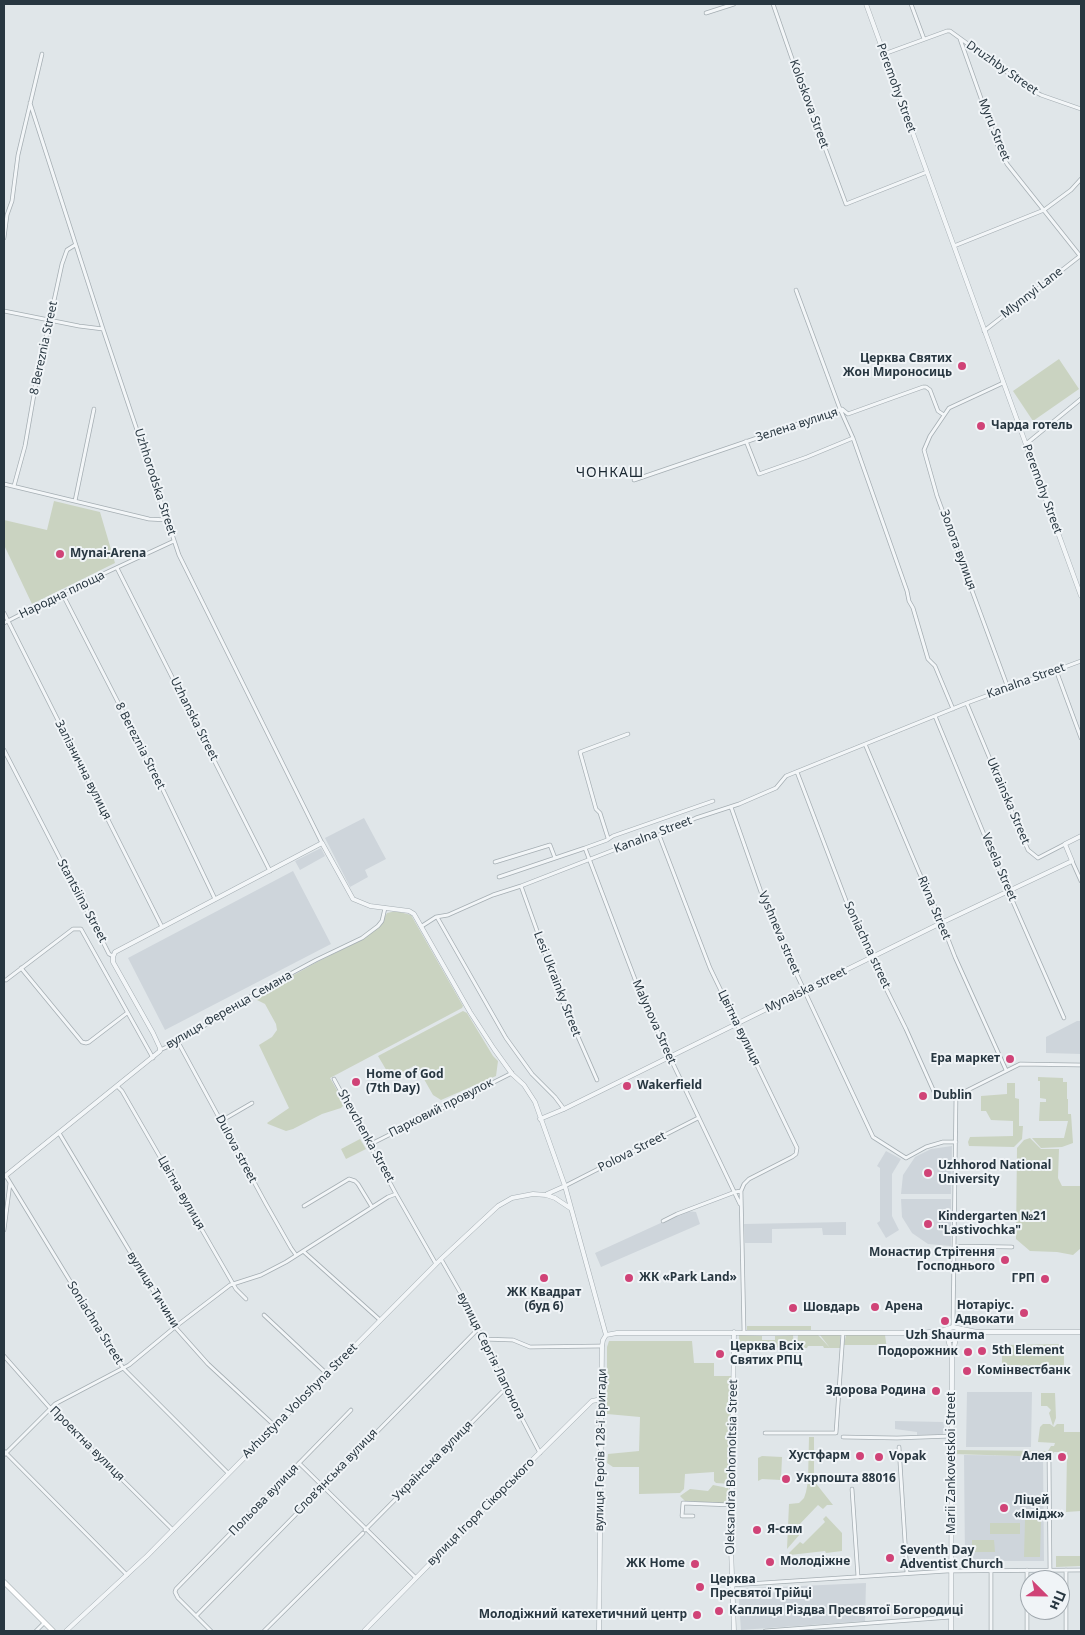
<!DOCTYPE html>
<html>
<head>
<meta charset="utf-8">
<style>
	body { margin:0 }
	#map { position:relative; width:1085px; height:1635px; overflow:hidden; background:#e0e6e9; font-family:"Noto Sans",sans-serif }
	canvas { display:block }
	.frame { position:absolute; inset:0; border:5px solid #283741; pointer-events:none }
	.north { position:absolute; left:1020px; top:1570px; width:50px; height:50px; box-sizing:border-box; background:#f0f4f7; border:1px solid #a0a8ae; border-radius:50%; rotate:113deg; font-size:14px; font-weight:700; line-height:20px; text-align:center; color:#283741 }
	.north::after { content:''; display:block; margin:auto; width:18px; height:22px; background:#d04377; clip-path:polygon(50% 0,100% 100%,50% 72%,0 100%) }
</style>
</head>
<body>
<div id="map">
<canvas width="1085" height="1635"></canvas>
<div class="frame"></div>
<div class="north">Пн</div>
</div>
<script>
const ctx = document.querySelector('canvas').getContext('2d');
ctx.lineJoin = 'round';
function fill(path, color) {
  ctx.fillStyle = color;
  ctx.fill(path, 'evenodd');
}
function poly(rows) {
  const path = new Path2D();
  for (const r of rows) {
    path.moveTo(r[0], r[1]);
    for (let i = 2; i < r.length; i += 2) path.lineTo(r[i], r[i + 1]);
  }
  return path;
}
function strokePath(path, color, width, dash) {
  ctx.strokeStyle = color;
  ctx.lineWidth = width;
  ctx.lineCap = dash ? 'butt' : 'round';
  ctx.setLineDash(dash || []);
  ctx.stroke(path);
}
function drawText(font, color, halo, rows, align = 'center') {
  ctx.font = font + ' "Noto Sans",sans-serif';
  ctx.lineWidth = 4;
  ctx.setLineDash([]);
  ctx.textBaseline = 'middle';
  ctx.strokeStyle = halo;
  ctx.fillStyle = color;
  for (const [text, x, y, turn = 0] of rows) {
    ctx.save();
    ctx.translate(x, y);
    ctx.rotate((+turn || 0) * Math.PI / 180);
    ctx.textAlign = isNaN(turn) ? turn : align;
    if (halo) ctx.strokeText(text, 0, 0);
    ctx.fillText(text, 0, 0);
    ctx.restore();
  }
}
const built = poly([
	[364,818,386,859,365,870,368,877,350,887,325,838],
	[321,848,325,856,300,870,295,861],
	[293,871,331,944,165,1030,128,958],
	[1077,1021,1081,1021,1081,1054,1046,1053,1046,1037],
	[952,1146,951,1194,901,1194,903,1175,915,1157,931,1149],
	[886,1151,901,1159,892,1174,892,1216,899,1230,886,1238,877,1223,880,1221,880,1168,877,1166],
	[901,1199,951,1199,951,1246,928,1244,912,1233,902,1217],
	[687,1211,696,1212,700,1224,601,1267,595,1253],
	[846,1222,846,1235,823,1235,822,1228,772,1229,772,1243,745,1243,744,1224],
	[967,1392,1032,1392,1031,1447,966,1447],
	[895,1421,943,1422,945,1431,943,1432,943,1434,917,1435,917,1432,895,1429],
	[964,1455,1043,1456,1044,1561,965,1561],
	[866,1583,865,1621,741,1630,738,1589,768,1587,768,1593,780,1592,780,1587]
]);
const green = poly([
	[1059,359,1079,389,1033,421,1013,391],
	[54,501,100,512,115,563,32,604,4,545,4,520,47,530],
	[396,911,411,915,463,1006,462,1008,330,1078,341,1097,343,1106,341,1108,322,1114,293,1129,286,1131,268,1124,267,1123,289,1108,259,1045,272,1037,277,1030,276,1024,265,1004,253,998,317,962,363,939,379,927,387,913],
	[463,1011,467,1013,493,1056,498,1061,496,1076,441,1100,433,1095,416,1065,391,1078,378,1056],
	[1038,1077,1063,1078,1063,1082,1067,1082,1067,1099,1068,1099,1068,1114,1071,1114,1073,1143,1062,1147,1041,1148,1032,1138,1064,1138,1068,1121,1039,1121,1040,1102,1046,1102,1046,1099,1040,1098,1040,1081,1038,1081],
	[1007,1083,1015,1083,1015,1098,1019,1099,1019,1126,1023,1126,1022,1139,1014,1147,969,1146,968,1142,970,1137,1013,1136,1013,1121,991,1120,986,1111,981,1111,981,1096,1007,1094],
	[1030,1138,1041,1149,1059,1149,1058,1178,1062,1186,1081,1186,1081,1248,1073,1255,1057,1252,1030,1251,1016,1239,1017,1148,1024,1140],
	[360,1139,366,1149,346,1159,341,1149],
	[747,1326,811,1326,811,1330,747,1330],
	[739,1335,762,1336,762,1340,775,1340,775,1336,793,1335,794,1347,778,1348,776,1346,761,1345,751,1346,749,1348,740,1349,739,1348],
	[798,1335,818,1335,830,1348,820,1335,840,1335,840,1348,824,1348,823,1346,808,1346,807,1348,798,1348,797,1347],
	[846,1335,885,1335,887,1349,881,1350,879,1345,844,1345],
	[609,1341,692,1341,694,1363,714,1363,714,1376,731,1376,730,1484,716,1483,714,1481,714,1472,685,1474,684,1489,680,1493,639,1494,639,1467,613,1467,607,1463,608,1454,639,1451,640,1417,607,1414,607,1347],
	[1064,1344,1064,1367,1002,1365,1002,1345],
	[1041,1393,1055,1393,1056,1418,1053,1426,1049,1413,1051,1410,1047,1406,1041,1406],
	[1043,1424,1050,1424,1054,1427,1057,1424,1064,1424,1064,1432,1081,1432,1081,1511,1066,1512,1067,1452,1054,1452,1051,1457,954,1454,954,1450,1048,1451,1051,1446,1054,1446,1055,1443,1038,1442,1040,1427],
	[809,1437,814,1437,814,1481,833,1505,827,1505,823,1509,818,1505,797,1527,801,1533,787,1549,789,1504,799,1503,804,1498,806,1492,808,1481],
	[762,1456,782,1457,781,1480,762,1479,758,1481,758,1458],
	[713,1485,728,1488,730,1492,729,1504,685,1501,680,1496,690,1489,708,1491],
	[826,1516,842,1533,842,1551,826,1553,825,1551,790,1555,789,1553,800,1542,803,1544,825,1522,823,1519],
	[1025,1519,1041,1519,1040,1557,1024,1557],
	[990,1523,1020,1523,1020,1534,990,1534],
	[972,1540,994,1540,995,1552,972,1552],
	[1056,1556,1081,1556,1081,1566,1056,1567]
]);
const minor = poly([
	[773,4,797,73,846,204,927,172],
	[911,4,924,39],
	[706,13,734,4],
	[960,39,999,149,1007,164,1081,257],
	[884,54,947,31,950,31,1030,89,1041,95,1081,109],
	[30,103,103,329,179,555,322,843],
	[4,238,7,215,12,201,18,155,42,54],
	[954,246,1044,210,1071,190,1081,179],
	[796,290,840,409,853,438,907,591,909,601,913,608,928,659,935,666,953,709],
	[4,311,79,326,103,329],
	[984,331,1080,256],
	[1003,383,949,408,930,436,924,450,937,496,1008,688],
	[746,441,759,474,807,457,853,438],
	[1026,444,1081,399],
	[634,480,842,409,848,414,923,387,926,387,930,390,938,411,944,415],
	[4,484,149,519,167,520],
	[14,486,25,446,36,383,62,264,67,250,75,245],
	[75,501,94,409],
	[117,568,270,871],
	[62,593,163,790,215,899],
	[4,613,162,927],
	[4,623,62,593,174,541],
	[1056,670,1081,738],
	[967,704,1028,850,1038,858,1065,844],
	[935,716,995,861,1064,1018],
	[865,744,919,872,939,916,955,957,1006,1070],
	[4,750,104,944,109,954,113,956],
	[797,772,858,932,906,1029,935,1094,941,1097,956,1096,1020,1064,1081,1065],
	[731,807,761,892,782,943,873,1137,906,1158,926,1147,943,1142,956,1142],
	[659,835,710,968,797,1148,796,1154,792,1157,749,1179,744,1184,741,1191,744,1332],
	[608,838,600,813,596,809,580,752,628,734],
	[585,848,644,1003,740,1204],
	[1072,861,1081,881],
	[495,862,550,845,555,858],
	[499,877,585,848,607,840,613,836,713,801],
	[521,886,561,998,597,1080],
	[437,917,506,1038,532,1074,555,1097,564,1109],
	[422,926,436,917,448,915,493,895,521,886,624,846,659,835,696,818,739,804,776,788,786,776,967,703,1081,661],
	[21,968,82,1042,86,1043,89,1042,127,1013],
	[6,980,73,929,81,929,153,1058],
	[178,1042,266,1204,291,1248,296,1255],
	[160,1050,178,1042,266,987,316,960,362,938,378,926,382,921,385,908],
	[334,1079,396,1194],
	[117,1086,122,1091,236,1289,246,1299],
	[221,1121,252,1103],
	[59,1133,175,1327,208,1364,275,1426],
	[371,1144,512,1073],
	[6,1176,123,1368,228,1473],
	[565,1186,698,1118],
	[304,1206,349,1179,355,1181,358,1184,372,1207],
	[663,1221,677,1214,735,1192,741,1191],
	[4,1230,10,1183],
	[955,1246,1012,1247],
	[303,1251,380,1320],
	[441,1259,464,1299,506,1388,540,1453],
	[264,1315,327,1374],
	[953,1327,956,1096],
	[483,1339,513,1340,530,1347,602,1346],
	[4,1356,50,1408,173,1530],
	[765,1433,836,1433,843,1333],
	[843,1437,897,1438,952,1436],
	[899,1447,907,1573],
	[4,1451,127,1575],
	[4,1455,55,1404,129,1365,175,1327,230,1285,261,1275,286,1262,388,1197,396,1194,436,1264],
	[1049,1457,1050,1570],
	[299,1463,416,1578],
	[852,1489,858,1577],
	[693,1516,682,1516,683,1503,731,1505],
	[365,1530,502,1392],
	[732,1585,947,1571,1081,1570],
	[196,1616,478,1329],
	[36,1631,44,1623],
	[211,1631,178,1598,175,1592,176,1589,351,1410],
	[264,1631,363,1533],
	[765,1631,951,1617],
	[991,1631,991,1571],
	[1027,1631,1027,1570],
	[1066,1631,1066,1570]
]);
const tertiary = poly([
	[866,4,1081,596],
	[540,1119,564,1109,941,923,1072,861,1065,844,1081,836],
	[4,1177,160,1051,160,1048,153,1033,113,962,113,957,115,952,322,843,353,899,370,906,409,911,414,914,470,1012,494,1049,512,1074,524,1085,535,1102,565,1186,606,1335],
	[547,1194,565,1186],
	[947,1329,946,1336,948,1339,951,1340,956,1339,959,1335,957,1329],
	[734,1332,731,1548,734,1631],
	[929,1334,946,1338],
	[606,1335,617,1333,922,1333,944,1330,953,1327,977,1332,1081,1332],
	[958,1338,975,1333],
	[948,1339,952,1355,952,1372,951,1631],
	[952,1355,956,1339],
	[66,1631,147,1556,441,1259,498,1206,512,1198,533,1194,546,1195,555,1198,570,1208],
	[364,1631,515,1477,592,1401,602,1399],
	[599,1631,602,1346,603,1340,606,1335]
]);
const secondary = poly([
	[4,1582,53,1631]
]);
const markers = [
	[962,366,5,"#d04377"],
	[981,426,5,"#d04377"],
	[60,554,5,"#d04377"],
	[1010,1059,5,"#d04377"],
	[356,1082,5,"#d04377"],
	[627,1086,5,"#d04377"],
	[923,1096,5,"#d04377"],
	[928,1173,5,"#d04377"],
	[928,1224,5,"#d04377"],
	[1005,1260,5,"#d04377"],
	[544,1278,5,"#d04377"],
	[629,1278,5,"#d04377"],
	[1045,1279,5,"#d04377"],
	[875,1307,5,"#d04377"],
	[793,1308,5,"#d04377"],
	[1024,1313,5,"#d04377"],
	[945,1321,5,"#d04377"],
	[982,1351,5,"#d04377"],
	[968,1352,5,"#d04377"],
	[720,1354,5,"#d04377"],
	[967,1371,5,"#d04377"],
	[936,1391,5,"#d04377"],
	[860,1456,5,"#d04377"],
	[879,1457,5,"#d04377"],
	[1062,1457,5,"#d04377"],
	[786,1479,5,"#d04377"],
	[1004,1508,5,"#d04377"],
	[757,1530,5,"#d04377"],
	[890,1558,5,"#d04377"],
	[770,1562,5,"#d04377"],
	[695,1564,5,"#d04377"],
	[700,1587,5,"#d04377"],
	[719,1611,5,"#d04377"],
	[697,1615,5,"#d04377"]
];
const streetNames = [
	["Druzhby Street",1002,68,35],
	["Peremohy Street",896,88,70],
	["Koloskova Street",809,104,70],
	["Myru Street",994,130,68],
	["Mlynnyi Lane",1032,293,-38],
	["8 Bereznia Street",44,348,-78],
	["Зелена вулиця",797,425,-18],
	["Uzhhorodska Street",155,482,72],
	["Peremohy Street",1042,489,70],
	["Золота вулиця",958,550,70],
	["Народна площа",62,595,-26],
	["Kanalna Street",1026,681,-20],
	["Uzhanska Street",194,719,63],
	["8 Bereznia Street",140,746,63],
	["Залізнична вулиця",83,770,63],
	["Ukrainska Street",1008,801,67],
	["Kanalna Street",653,835,-21],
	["Vesela Street",999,867,67],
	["Stantsiina Street",82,901,62],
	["Rivna Street",934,908,67],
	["Vyshneva street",779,933,67],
	["Soniachna street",867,945,65],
	["Lesi Ukrainky Street",557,984,69],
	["Mynaiska street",806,990,-26],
	["вулиця Ференца Семана",229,1010,-30],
	["Malynova Street",654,1022,66],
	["Цвітна вулиця",739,1028,64],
	["Парковий провулок",441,1108,-27],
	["Shevchenka Street",366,1136,61],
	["Dulova street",236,1149,62],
	["Polova Street",632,1152,-27],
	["Цвітна вулиця",181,1193,60],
	["вулиця Тичини",153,1290,58],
	["Soniachna Street",95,1323,58],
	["вулиця Сергія Лапонога",491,1356,64],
	["Avhustyna Voloshyna Street",300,1401,-45],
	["Проектна вулиця",87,1444,45],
	["вулиця Героїв 128-ї Бригади",601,1450,-89],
	["Українська вулиця",433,1461,-45],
	["Marii Zankovetskoi Street",952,1463,-90],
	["Oleksandra Bohomoltsia Street",732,1467,-89],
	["Словʼянська вулиця",336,1472,-46],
	["Польова вулиця",264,1500,-46],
	["вулиця Ігоря Сікорського",481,1512,-45]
];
const poiNames = [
	["Церква Святих",952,359,"right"],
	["Жон Мироносиць",952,373,"right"],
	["Чарда готель",991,426],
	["Mynai-Arena",70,554],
	["Ера маркет",1000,1059,"right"],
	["Home of God",366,1075],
	["(7th Day)",366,1089],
	["Wakerfield",637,1086],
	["Dublin",933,1096],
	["Uzhhorod National",938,1166],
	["University",938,1180],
	["Kindergarten №21",938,1217],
	["\"Lastivochka\"",938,1231],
	["Монастир Стрітення",995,1253,"right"],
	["Господнього",995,1267,"right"],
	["ЖК «Park Land»",639,1278],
	["ГРП",1035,1279,"right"],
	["ЖК Квадрат",544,1293,"center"],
	["(буд 6)",544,1307,"center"],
	["Нотаріус.",1014,1306,"right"],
	["Адвокати",1014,1320,"right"],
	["Арена",885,1307],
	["Шовдарь",803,1308],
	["Uzh Shaurma",945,1336,"center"],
	["Церква Всіх",730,1347],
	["Святих РПЦ",730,1361],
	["5th Element",992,1351],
	["Подорожник",958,1352,"right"],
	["Комінвестбанк",977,1371],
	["Здорова Родина",926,1391,"right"],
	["Хустфарм",850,1456,"right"],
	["Vopak",889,1457],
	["Алея",1052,1457,"right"],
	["Укрпошта 88016",796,1479],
	["Ліцей",1014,1501],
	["«Імідж»",1014,1515],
	["Я-сям",767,1530],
	["Seventh Day",900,1551],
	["Adventist Church",900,1565],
	["Молодіжне",780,1562],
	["ЖК Home",685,1564,"right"],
	["Церква",710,1580],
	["Пресвятої Трійці",710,1594],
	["Каплиця Різдва Пресвятої Богородиці",729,1611],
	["Молодіжний катехетичний центр",687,1615,"right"]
];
const neighbourhoodNames = [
	["ЧОНКАШ",610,473]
];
fill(built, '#ced5db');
fill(green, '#cad3c1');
strokePath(minor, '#a5aeb3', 4.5);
strokePath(tertiary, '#a5aeb3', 5);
strokePath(secondary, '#a5aeb3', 5.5);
strokePath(minor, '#f3f6f8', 3);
strokePath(tertiary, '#f3f6f8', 4);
strokePath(secondary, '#fff', 4.5);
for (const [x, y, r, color] of markers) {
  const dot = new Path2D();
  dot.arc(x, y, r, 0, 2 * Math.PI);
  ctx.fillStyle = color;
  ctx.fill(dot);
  strokePath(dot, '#f0f4f7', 2);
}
drawText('12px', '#283741', '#f0f4f7', streetNames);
drawText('bold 12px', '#283741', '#f0f4f7', poiNames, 'left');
ctx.letterSpacing = '1px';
drawText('14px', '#1b2832', '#f0f4f7', neighbourhoodNames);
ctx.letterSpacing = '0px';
</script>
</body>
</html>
